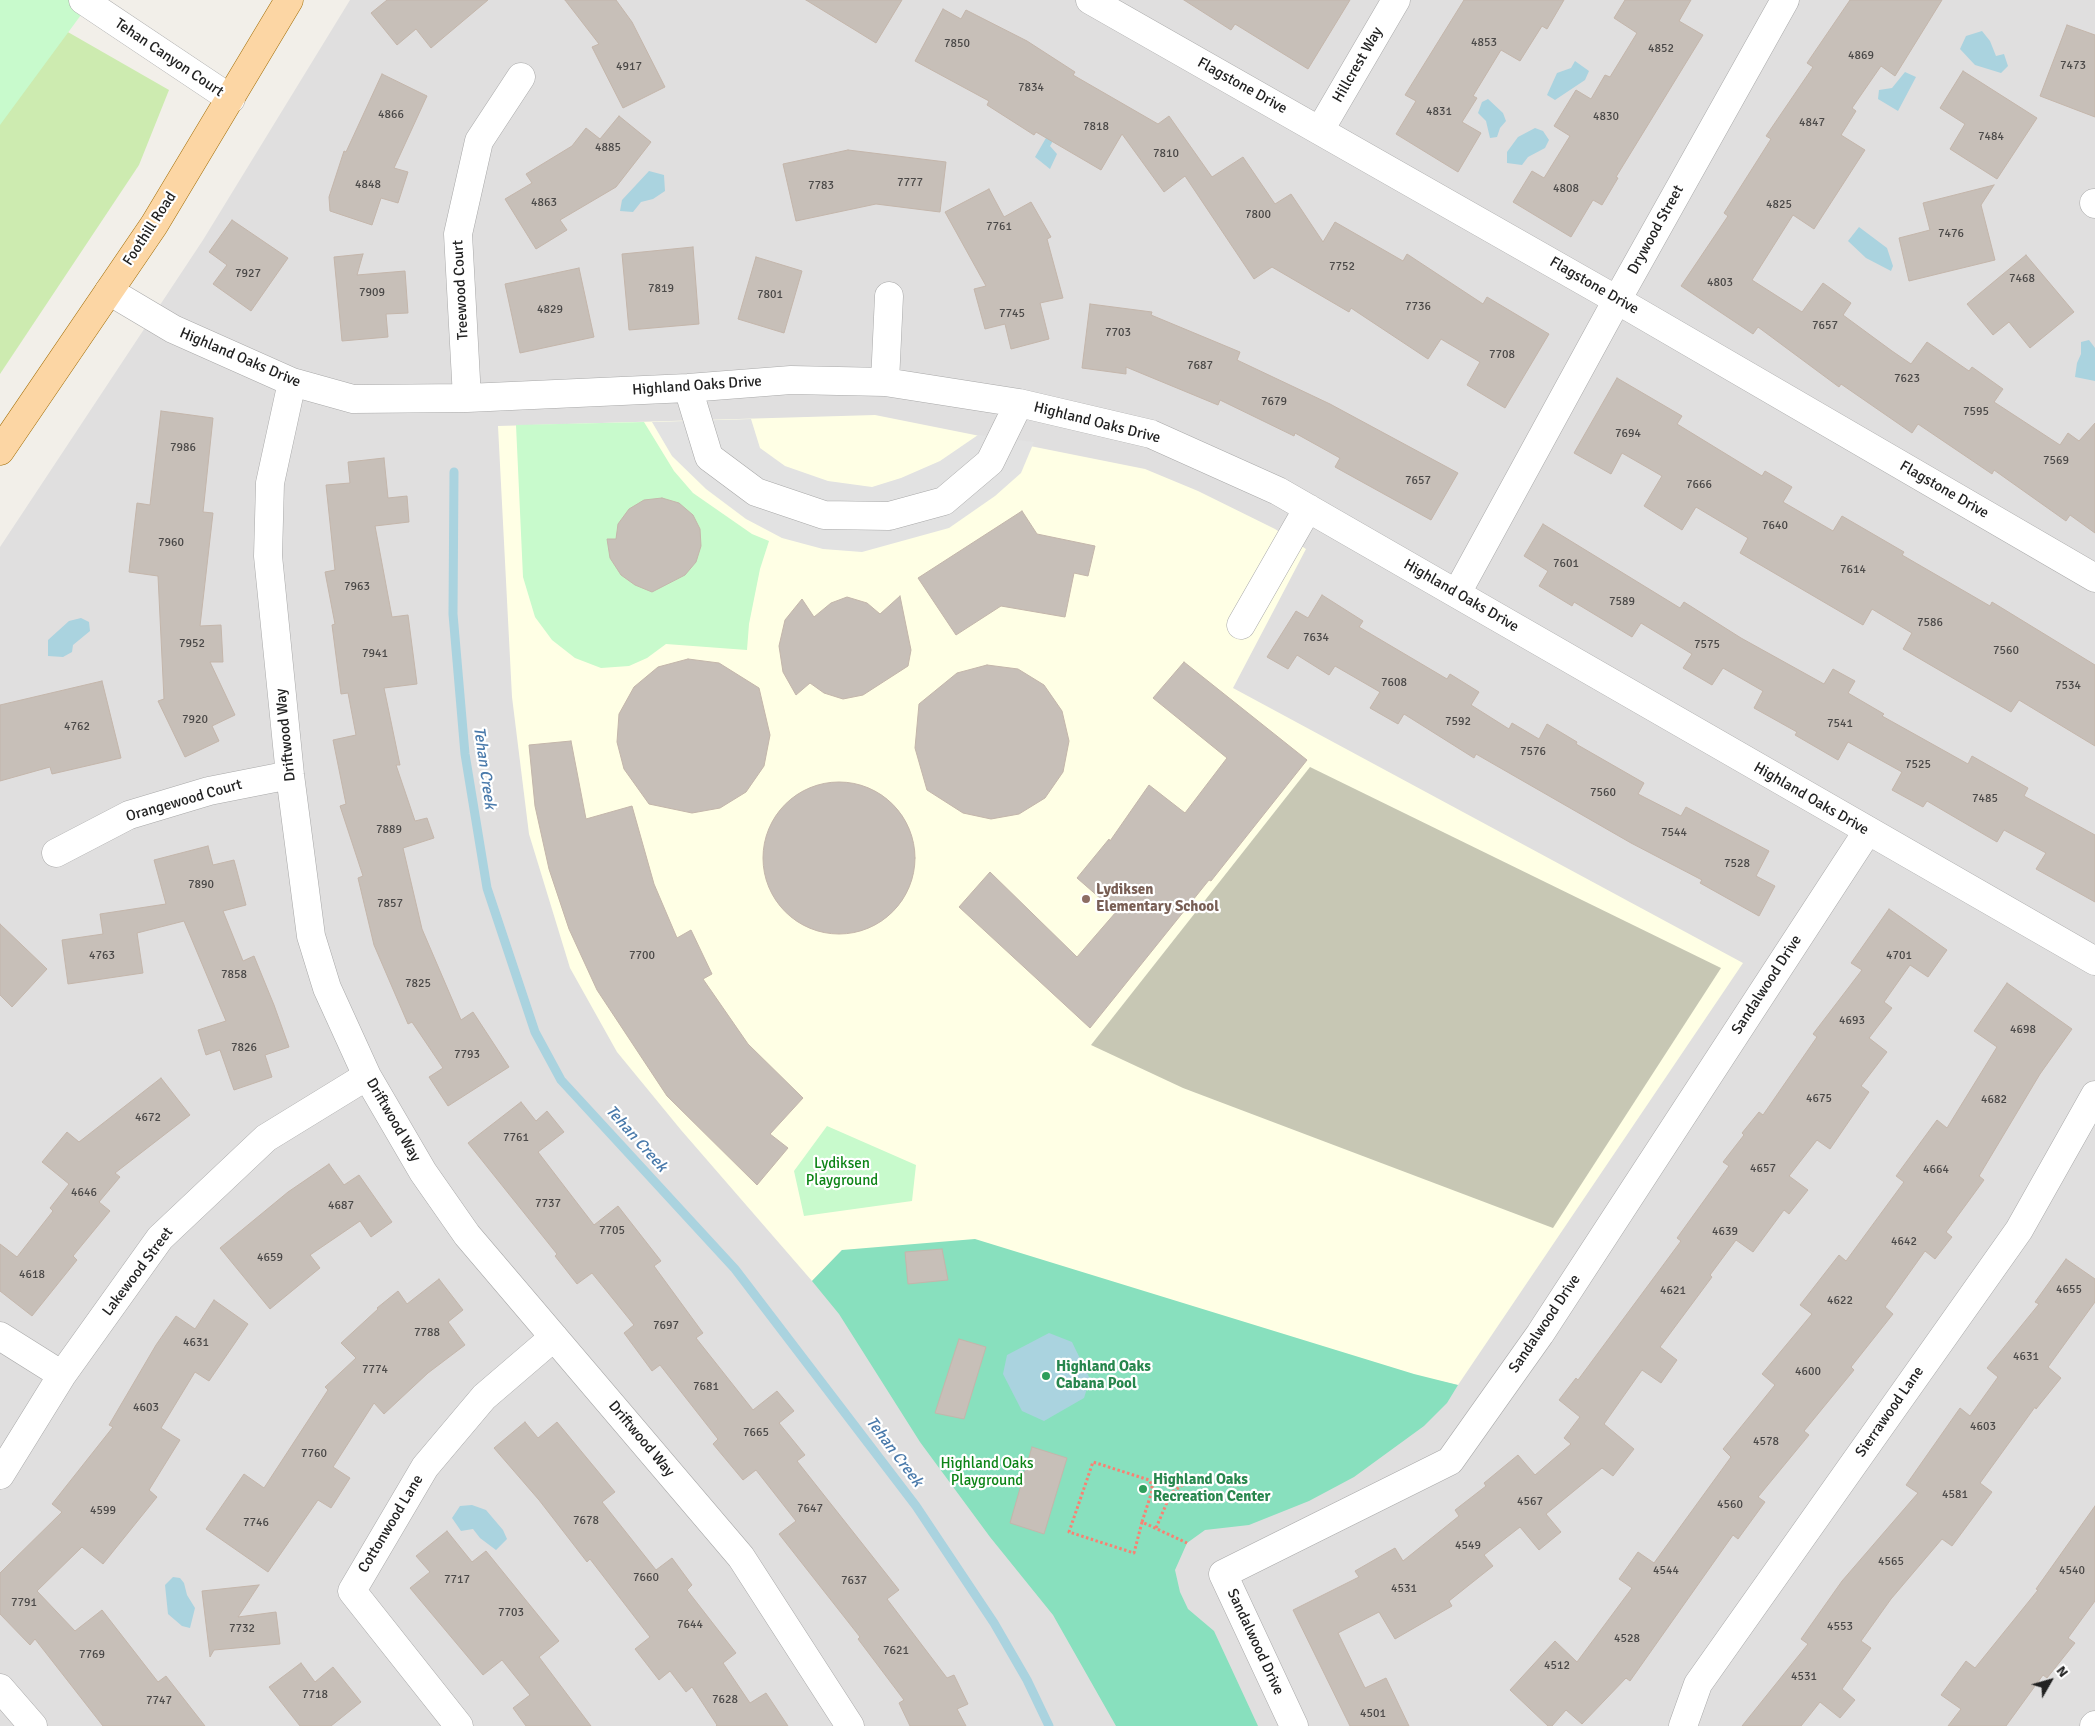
<!DOCTYPE html>
<html>
<head>
<meta charset="utf-8">
<style>
	body { margin:0 }
	#map { position:relative; width:2095px; height:1726px; overflow:hidden; background:#f2efe9; font-family:Signika,sans-serif }
	canvas { display:block }
	.north { position:absolute; left:2025px; top:1656px; width:50px; height:50px; -webkit-text-stroke:4px #fff; paint-order:stroke; rotate:52deg; font-size:14px; font-weight:700; line-height:20px; text-align:center; color:#222 }
	.north::after { content:''; display:block; margin:auto; width:18px; height:22px; background:#222; clip-path:polygon(50% 0,100% 100%,50% 72%,0 100%) }
</style>
</head>
<body>
<div id="map">
<canvas width="2095" height="1726"></canvas>
<div class="north">N</div>
</div>
<script>
const ctx = document.querySelector('canvas').getContext('2d');
ctx.lineJoin = 'round';
function fill(path, color) {
  ctx.fillStyle = color;
  ctx.fill(path, 'evenodd');
}
function poly(rows) {
  const path = new Path2D();
  for (const r of rows) {
    if (r.length === 3) {
      path.moveTo(r[0] + r[2], r[1]);
      path.arc(r[0], r[1], r[2], 0, 2 * Math.PI);
      continue;
    }
    path.moveTo(r[0], r[1]);
    for (let i = 2; i < r.length; i += 2) path.lineTo(r[i], r[i + 1]);
  }
  return path;
}
function strokePath(path, color, width, dash) {
  ctx.strokeStyle = color;
  ctx.lineWidth = width;
  ctx.lineCap = dash ? 'butt' : 'round';
  ctx.setLineDash(dash || []);
  ctx.stroke(path);
}
function drawText(font, color, halo, rows, align = 'center') {
  ctx.font = font + ' Signika,sans-serif';
  ctx.lineWidth = 4.5;
  ctx.setLineDash([]);
  ctx.textBaseline = 'middle';
  ctx.strokeStyle = halo;
  ctx.fillStyle = color;
  for (const [text, x, y, turn = 0] of rows) {
    ctx.save();
    ctx.translate(x, y);
    ctx.rotate((+turn || 0) * Math.PI / 180);
    ctx.textAlign = isNaN(turn) ? turn : align;
    if (halo) ctx.strokeText(text, 0, 0);
    ctx.fillText(text, 0, 0);
    ctx.restore();
  }
}
const residential = poly([
	[350,0,2095,0,2095,1726,0,1726,0,547,203,240]
]);
const education = poly([
	[875,415,1145,469,1198,491,1275,529,1306,549,1233,688,1743,963,1458,1385,842,1250,812,1281,681,1130,617,1052,570,968,529,834,512,697,498,426]
]);
const construction = poly([
	[1310,767,1721,968,1553,1228,1183,1088,1091,1045]
]);
const grass = poly([
	[0,0,12,0,169,90,139,165,0,374]
]);
const park = poly([
	[0,0,92,0,0,125],
	[644,422,674,471,693,493,752,534,769,541,760,569,749,624,747,650,666,644,647,658,629,666,601,668,575,658,552,640,535,617,523,577,516,425],
	[827,1126,916,1165,912,1201,804,1216,794,1171]
]);
const pitch = poly([
	[975,1239,1414,1374,1458,1385,1447,1403,1424,1426,1354,1477,1309,1501,1249,1525,1205,1530,1187,1543,1175,1570,1180,1592,1188,1609,1214,1631,1258,1726,1116,1726,1053,1615,990,1537,920,1442,839,1314,812,1281,842,1250]
]);
const parking = poly([
	[751,419,760,448,785,466,828,481,872,487,901,478,940,461,978,435,1034,442,1021,473,995,496,949,528,862,552,823,549,782,538,746,519,706,489,672,456,652,422]
]);
const water = poly([
	[1982,31,1990,41,1996,56,2004,54,2008,66,2001,73,1975,65,1960,49,1966,36],
	[1575,61,1589,71,1585,80,1555,100,1547,95,1557,73,1571,68],
	[1905,72,1916,77,1898,111,1878,99,1879,90,1892,88],
	[1488,99,1503,113,1506,121,1500,128,1497,137,1490,138,1486,121,1478,113,1482,102],
	[1061,112,1066,119,1050,146,1057,154,1050,169,1035,157],
	[1535,128,1543,131,1549,140,1545,148,1528,157,1522,165,1507,163,1507,152,1518,137],
	[649,171,664,175,665,191,653,199,641,202,633,212,620,211,622,200],
	[1859,227,1887,248,1893,266,1891,271,1866,258,1848,241],
	[2089,340,2095,348,2095,381,2075,377,2077,363,2081,354,2081,342],
	[81,618,89,622,90,631,73,645,72,652,63,657,48,656,48,640,69,621],
	[1049,1333,1072,1342,1090,1379,1084,1398,1044,1421,1022,1411,1003,1374,1007,1355],
	[472,1505,486,1510,503,1530,507,1539,496,1550,480,1538,473,1529,461,1531,452,1518,460,1506],
	[173,1577,180,1578,184,1583,187,1595,195,1608,190,1628,182,1626,168,1614,165,1585]
]);
const stream = poly([
	[454,472,453,614,465,754,487,888,535,1032,561,1080,735,1269,916,1506,994,1623,1027,1680,1049,1726]
]);
const building = poly([
	[387,0,488,0,431,48,416,29,397,45,371,13,387,0],
	[565,0,616,0,632,22,665,87,623,108,592,47,599,44,565,0],
	[806,0,902,0,876,43,806,0],
	[1184,0,1350,0,1308,69,1235,24,1231,30,1184,0],
	[1464,0,1564,0,1547,29,1542,26,1520,61,1501,50,1473,96,1477,98,1462,122,1481,133,1458,172,1396,134,1416,101,1405,95,1464,0],
	[1625,0,1691,0,1679,21,1703,35,1616,177,1618,178,1602,205,1593,200,1571,237,1513,202,1532,171,1544,178,1570,136,1554,126,1576,90,1591,99,1605,75,1610,77,1637,33,1614,18,1625,0],
	[1850,0,1942,0,1895,76,1881,66,1852,108,1856,111,1841,135,1865,150,1814,229,1793,215,1752,280,1802,312,1823,283,1851,303,1843,315,1892,351,1911,364,1927,342,1969,371,1972,367,2003,389,1994,402,2060,445,2068,433,2079,441,2095,423,2095,533,2070,515,2066,521,1994,470,1992,474,1918,424,1912,433,1841,384,1839,387,1758,327,1753,334,1681,286,1728,216,1724,213,1771,139,1766,136,1813,67,1807,63,1850,0],
	[943,9,961,19,966,10,1027,41,1075,72,1073,75,1158,124,1169,116,1212,177,1243,157,1275,204,1291,194,1323,242,1335,222,1403,261,1407,254,1483,304,1487,297,1549,334,1505,408,1467,385,1480,362,1441,339,1428,359,1351,308,1349,312,1272,267,1254,279,1185,176,1164,192,1122,134,1101,170,1036,132,1034,135,987,105,989,101,915,61,943,9],
	[2067,25,2095,35,2095,117,2040,96,2067,25],
	[1963,71,2037,118,1997,179,1950,149,1965,124,1940,108,1963,71],
	[382,74,427,96,394,168,408,172,398,203,381,198,372,225,330,211,329,197,344,151,346,152,382,74],
	[619,116,651,142,616,187,560,220,567,230,536,249,505,199,532,183,526,174,572,146,586,128,600,139,619,116],
	[848,150,946,162,940,212,876,204,796,221,783,164,848,150],
	[1994,185,1981,205,1995,260,1909,281,1899,238,1930,230,1923,203,1994,185],
	[989,189,1004,217,1031,202,1051,237,1047,239,1063,298,1040,303,1049,339,1011,349,1005,324,985,329,974,289,986,286,945,212,989,189],
	[232,220,288,258,251,311,213,284,227,265,209,252,232,220],
	[693,247,699,324,629,330,622,254,693,247],
	[363,254,357,275,405,271,408,313,386,314,388,337,342,341,334,257,363,254],
	[2026,255,2074,312,2030,348,2009,322,1993,335,1967,304,2026,255],
	[756,257,802,271,784,333,738,319,756,257],
	[579,268,594,337,520,353,505,284,579,268],
	[1090,304,1152,312,1151,315,1240,352,1237,360,1330,404,1458,473,1431,520,1335,467,1340,458,1295,433,1294,436,1220,400,1218,405,1126,367,1126,374,1082,368,1090,304],
	[1617,378,1682,416,1677,424,1762,476,1765,471,1792,487,1783,502,1833,531,1842,516,1904,552,1902,555,1990,606,1992,602,2095,665,2095,746,2019,700,2011,712,1903,649,1912,633,1872,609,1863,625,1740,553,1748,538,1696,507,1682,530,1644,506,1662,476,1622,453,1611,474,1574,453,1617,378],
	[161,411,213,418,203,512,213,513,200,626,221,625,223,662,210,662,235,715,212,726,219,741,185,757,158,701,164,699,158,576,129,572,137,503,150,505,161,411],
	[384,458,388,498,407,496,409,522,375,526,392,617,408,615,417,684,384,688,400,765,396,765,415,821,427,818,434,838,403,848,422,929,461,1020,473,1012,509,1067,448,1106,429,1077,443,1068,412,1022,408,1024,374,945,358,878,363,876,340,806,346,804,333,740,356,735,348,693,341,694,332,625,335,624,325,572,335,570,326,485,350,483,348,462,384,458],
	[662,498,679,503,693,515,700,529,701,546,696,562,685,575,652,592,635,585,621,575,610,558,607,539,616,539,618,524,629,509,644,500,662,498],
	[1022,511,1037,534,1095,546,1088,576,1074,573,1065,617,1001,606,956,635,918,578,1022,511],
	[1543,524,1680,608,1684,602,1741,638,1824,684,1833,669,1855,681,1848,693,1884,714,1882,716,1968,764,1972,756,2028,788,2024,796,2095,835,2095,902,2036,869,2046,853,2004,830,1997,842,1927,801,1923,807,1892,790,1902,772,1848,742,1838,760,1795,735,1797,732,1754,708,1763,691,1723,668,1712,685,1683,668,1692,654,1641,623,1632,637,1574,602,1572,606,1539,586,1548,571,1524,556,1543,524],
	[1322,595,1363,621,1359,627,1447,679,1450,674,1479,692,1471,705,1509,729,1512,723,1539,739,1547,724,1577,742,1576,744,1644,783,1638,794,1681,816,1686,807,1769,851,1756,876,1775,886,1759,916,1700,883,1702,880,1631,843,1476,754,1474,758,1404,714,1398,724,1370,708,1380,692,1335,666,1329,675,1297,655,1288,669,1267,657,1296,611,1308,618,1322,595],
	[900,596,911,650,908,666,863,695,843,699,824,693,810,683,796,695,783,672,779,646,785,620,802,599,814,617,831,603,847,597,867,603,880,614,900,596],
	[688,659,719,663,759,688,770,735,764,766,746,792,720,808,692,813,649,804,624,769,617,742,619,714,634,687,658,667,688,659],
	[1184,662,1307,760,1211,881,1209,880,1090,1028,959,907,990,872,1077,957,1116,912,1077,878,1109,839,1110,841,1149,785,1185,813,1227,758,1153,698,1184,662],
	[987,665,1018,669,1044,685,1062,711,1069,741,1063,772,1045,798,1019,814,991,819,963,813,927,790,915,748,919,704,957,673,987,665],
	[102,681,121,758,52,774,50,767,0,781,0,705,102,681],
	[571,741,586,819,632,806,654,884,677,938,691,930,712,974,703,979,748,1044,803,1098,770,1134,788,1148,757,1185,667,1096,597,990,569,929,549,869,535,806,529,745,571,741],
	[839,858,76],
	[208,846,213,865,234,860,246,905,223,911,243,961,254,956,274,1005,289,1047,265,1055,272,1077,234,1090,220,1050,206,1055,198,1030,226,1021,184,921,137,933,143,973,68,984,62,940,103,934,100,914,166,904,154,860,208,846],
	[1889,909,1947,950,1928,977,1910,965,1884,1002,1892,1008,1869,1038,1887,1052,1861,1086,1869,1092,1830,1149,1817,1140,1789,1176,1808,1190,1789,1214,1784,1210,1753,1252,1736,1240,1710,1275,1712,1277,1660,1347,1677,1360,1661,1383,1642,1370,1604,1424,1634,1449,1613,1476,1602,1468,1546,1514,1561,1532,1539,1550,1520,1527,1484,1555,1493,1566,1449,1601,1452,1606,1395,1639,1379,1612,1338,1633,1365,1688,1386,1678,1409,1726,1350,1726,1293,1610,1359,1577,1355,1571,1395,1548,1403,1561,1459,1516,1455,1510,1486,1486,1484,1483,1518,1455,1535,1475,1571,1444,1564,1438,1580,1417,1559,1400,1576,1378,1578,1380,1681,1241,1677,1238,1729,1166,1723,1162,1744,1135,1742,1133,1759,1112,1763,1115,1817,1037,1813,1034,1862,970,1851,963,1889,909],
	[0,924,47,969,12,1007,0,995,0,924],
	[2007,983,2072,1029,2040,1074,1979,1176,1984,1180,1946,1232,1952,1237,1935,1259,1925,1251,1885,1307,1893,1314,1851,1367,1854,1370,1804,1431,1809,1435,1758,1497,1765,1502,1738,1539,1733,1535,1630,1681,1626,1678,1582,1724,1566,1710,1552,1726,1548,1726,1510,1690,1555,1641,1577,1662,1632,1588,1619,1579,1638,1552,1654,1563,1731,1457,1723,1449,1775,1385,1762,1374,1812,1314,1800,1305,1839,1255,1846,1261,1904,1182,1896,1176,1937,1120,1947,1128,1997,1047,1974,1031,2007,983],
	[161,1078,190,1115,115,1173,120,1177,99,1202,110,1211,73,1256,77,1260,32,1316,0,1291,0,1244,17,1257,53,1211,50,1208,69,1184,42,1162,67,1132,79,1142,161,1078],
	[521,1102,536,1121,547,1111,564,1132,538,1152,594,1225,618,1206,661,1261,654,1266,703,1333,696,1338,753,1410,777,1391,794,1411,779,1423,805,1455,797,1461,899,1590,887,1599,947,1678,954,1675,968,1704,957,1709,966,1726,910,1726,899,1703,904,1700,858,1639,860,1637,779,1534,796,1521,756,1470,743,1480,713,1444,718,1439,660,1365,652,1371,624,1333,634,1325,592,1273,577,1284,555,1256,557,1254,468,1143,521,1102],
	[329,1164,344,1185,359,1175,392,1222,371,1237,360,1221,310,1255,320,1268,270,1309,220,1248,288,1192,329,1164],
	[942,1249,948,1280,908,1284,905,1252,942,1249],
	[2066,1259,2095,1279,2095,1302,2048,1367,2061,1378,2036,1409,2035,1407,1980,1483,1992,1492,1952,1546,1942,1539,1891,1599,1861,1641,1871,1648,1842,1689,1855,1700,1840,1718,1820,1702,1801,1726,1742,1726,1808,1644,1801,1639,1842,1581,1918,1493,1906,1485,1960,1408,1970,1416,1998,1377,1987,1368,2039,1304,2035,1302,2066,1259],
	[439,1279,463,1310,448,1322,465,1345,428,1373,384,1414,374,1403,333,1467,350,1478,331,1508,318,1500,268,1572,206,1529,244,1474,264,1488,328,1390,325,1387,356,1358,341,1343,378,1309,377,1308,398,1291,407,1304,439,1279],
	[214,1300,248,1324,209,1381,195,1372,161,1428,180,1440,149,1490,157,1497,103,1564,82,1547,37,1591,75,1631,102,1610,158,1682,166,1676,205,1726,103,1726,35,1639,30,1645,0,1614,0,1573,62,1512,52,1504,113,1427,109,1425,156,1345,176,1316,195,1329,214,1300],
	[959,1339,986,1347,964,1419,935,1413,959,1339],
	[525,1422,538,1438,557,1422,615,1492,602,1502,656,1570,672,1558,692,1585,687,1590,736,1653,723,1663,750,1703,766,1693,788,1726,716,1726,717,1725,692,1687,686,1692,670,1671,659,1680,635,1649,650,1637,590,1559,587,1562,539,1500,494,1448,525,1422],
	[1032,1447,1067,1458,1044,1534,1010,1523,1032,1447],
	[2095,1506,2095,1601,2068,1638,2075,1643,2047,1678,2043,1675,2006,1726,1948,1726,1961,1709,1941,1695,1966,1661,1975,1668,2038,1590,2036,1589,2095,1506],
	[447,1531,472,1562,486,1551,559,1641,539,1657,591,1726,526,1726,513,1708,530,1695,502,1660,483,1675,410,1588,430,1572,416,1556,447,1531],
	[259,1585,238,1617,276,1612,280,1644,214,1650,210,1657,202,1591,259,1585],
	[301,1663,315,1682,333,1667,361,1702,331,1726,300,1726,269,1687,301,1663]
]);
const path = poly([
	[1142,1522,1134,1553,1069,1532,1093,1462,1149,1480,1152,1485,1152,1491,1142,1522,1187,1543],
	[1156,1528,1171,1493,1193,1478,1204,1476]
]);
const minor = poly([
	[83,0,231,99],
	[1090,0,1617,300,2095,578],
	[1320,130,1396,0],
	[2094,203,2095,204],
	[109,291,173,329,292,382,353,399,467,398,688,388,791,380,885,382,1019,403,1151,434,1278,491,2095,961],
	[292,382,270,483,268,556,290,775,311,936,327,988,367,1076,423,1172,467,1235,741,1557,850,1726],
	[885,382,889,296],
	[688,388,709,457,756,492,824,515,889,516,944,501,990,462,1019,403],
	[467,398,458,234,479,141,521,77],
	[1457,593,1617,300,1785,0],
	[1241,625,1308,508],
	[56,853,129,815,209,791,290,775],
	[0,1336,62,1375],
	[0,1475,62,1375,160,1238,266,1138,367,1076],
	[0,1688,33,1726],
	[459,1726,352,1591,425,1467,484,1397,554,1337],
	[1294,1726,1223,1574,1450,1461,1540,1334,1867,832],
	[1683,1726,1698,1684,2019,1230,2095,1095],
	[2094,1726,2095,1725]
]);
const major = poly([
	[0,451,154,225,289,0]
]);
const markers = [
	[1086,899,5,"#8d6e63"],
	[1046,1376,5,"#2e9e5b"],
	[1143,1489,5,"#2e9e5b"]
];
const numberNames = [
	["4853",1484,43],
	["7850",957,44],
	["4852",1661,49],
	["4869",1861,56],
	["7473",2073,66],
	["4917",629,67],
	["7834",1031,88],
	["4831",1439,112],
	["4866",391,115],
	["4830",1606,117],
	["4847",1812,123],
	["7818",1096,127],
	["7484",1991,137],
	["4885",608,148],
	["7810",1166,154],
	["7777",910,183],
	["4848",368,185],
	["7783",821,186],
	["4808",1566,189],
	["4863",544,203],
	["4825",1779,205],
	["7800",1258,215],
	["7761",999,227],
	["7476",1951,234],
	["7752",1342,267],
	["7927",248,274],
	["7468",2022,279],
	["4803",1720,283],
	["7819",661,289],
	["7909",372,293],
	["7801",770,295],
	["7736",1418,307],
	["4829",550,310],
	["7745",1012,314],
	["7657",1825,326],
	["7703",1118,333],
	["7708",1502,355],
	["7687",1200,366],
	["7623",1907,379],
	["7679",1274,402],
	["7595",1976,412],
	["7694",1628,434],
	["7986",183,448],
	["7569",2056,461],
	["7657",1418,481],
	["7666",1699,485],
	["7640",1775,526],
	["7960",171,543],
	["7601",1566,564],
	["7614",1853,570],
	["7963",357,587],
	["7589",1622,602],
	["7586",1930,623],
	["7634",1316,638],
	["7952",192,644],
	["7575",1707,645],
	["7560",2006,651],
	["7941",375,654],
	["7608",1394,683],
	["7534",2068,686],
	["7920",195,720],
	["7592",1458,722],
	["7541",1840,724],
	["4762",77,727],
	["7576",1533,752],
	["7525",1918,765],
	["7560",1603,793],
	["7485",1985,799],
	["7889",389,830],
	["7544",1674,833],
	["7528",1737,864],
	["7890",201,885],
	["7857",390,904],
	["4763",102,956],
	["7700",642,956],
	["4701",1899,956],
	["7858",234,975],
	["7825",418,984],
	["4693",1852,1021],
	["4698",2023,1030],
	["7826",244,1048],
	["7793",467,1055],
	["4675",1819,1099],
	["4682",1994,1100],
	["4672",148,1118],
	["7761",516,1138],
	["4657",1763,1169],
	["4664",1936,1170],
	["4646",84,1193],
	["7737",548,1204],
	["4687",341,1206],
	["7705",612,1231],
	["4639",1725,1232],
	["4642",1904,1242],
	["4659",270,1258],
	["4618",32,1275],
	["4655",2069,1290],
	["4621",1673,1291],
	["4622",1840,1301],
	["7697",666,1326],
	["7788",427,1333],
	["4631",196,1343],
	["4631",2026,1357],
	["7774",375,1370],
	["4600",1808,1372],
	["7681",706,1387],
	["4603",146,1408],
	["4603",1983,1427],
	["7665",756,1433],
	["4578",1766,1442],
	["7760",314,1454],
	["4581",1955,1495],
	["4567",1530,1502],
	["4560",1730,1505],
	["7647",810,1509],
	["4599",103,1511],
	["7678",586,1521],
	["7746",256,1523],
	["4549",1468,1546],
	["4565",1891,1562],
	["4544",1666,1571],
	["4540",2072,1571],
	["7660",646,1578],
	["7717",457,1580],
	["7637",854,1581],
	["4531",1404,1589],
	["7791",24,1603],
	["7703",511,1613],
	["7644",690,1625],
	["4553",1840,1627],
	["7732",242,1629],
	["4528",1627,1639],
	["7621",896,1651],
	["7769",92,1655],
	["4512",1557,1666],
	["4531",1804,1677],
	["7718",315,1695],
	["7628",725,1700],
	["7747",159,1701],
	["4501",1373,1714]
];
const streetNames = [
	["Tehan Canyon Court",169,58,34],
	["Hillcrest Way",1358,65,-60],
	["Flagstone Drive",1242,86,29],
	["Foothill Road",150,229,-57],
	["Drywood Street",1656,230,-61],
	["Flagstone Drive",1594,286,30],
	["Treewood Court",461,290,-93],
	["Highland Oaks Drive",240,358,23],
	["Highland Oaks Drive",697,386,-4],
	["Highland Oaks Drive",1097,423,14],
	["Flagstone Drive",1944,490,30],
	["Highland Oaks Drive",1461,596,30],
	["Driftwood Way",286,735,-96],
	["Highland Oaks Drive",1811,799,30],
	["Orangewood Court",184,801,-16],
	["Sandalwood Drive",1767,985,-57],
	["Driftwood Way",393,1120,60],
	["Lakewood Street",138,1272,-53],
	["Sandalwood Drive",1545,1324,-56],
	["Sierrawood Lane",1890,1412,-55],
	["Driftwood Way",641,1439,50],
	["Cottonwood Lane",391,1524,-59],
	["Sandalwood Drive",1255,1642,65]
];
const educationNames = [
	["Lydiksen",1096,890],
	["Elementary School",1096,907]
];
const parkNames = [
	["Lydiksen",842,1164],
	["Playground",842,1181],
	["Highland Oaks",987,1464],
	["Playground",987,1481]
];
const leisureNames = [
	["Highland Oaks",1056,1367],
	["Cabana Pool",1056,1384],
	["Highland Oaks",1153,1480],
	["Recreation Center",1153,1497]
];
const waterNames = [
	["Tehan Creek",484,768,82],
	["Tehan Creek",636,1139,48],
	["Tehan Creek",894,1452,53]
];
fill(residential, '#e0dfdf');
fill(education, '#ffffe5');
fill(construction, '#c7c7b4');
fill(grass, '#cdebb0');
fill(park, '#c8facc');
fill(pitch, '#88e0be');
fill(parking, '#e2e2e2');
fill(water, '#aad3df');
strokePath(stream, '#aad3df', 9);
fill(building, '#c7bfb8');
strokePath(building, '#c4b6ab', 1);
strokePath(minor, '#a9a9a9', 29);
strokePath(major, '#a06b00', 29);
strokePath(path, '#fa8072', 3, [2.5, 2.5]);
strokePath(minor, '#fff', 28);
strokePath(major, '#fcd6a4', 28);
for (const [x, y, r, color] of markers) {
  const dot = new Path2D();
  dot.arc(x, y, r, 0, 2 * Math.PI);
  ctx.fillStyle = color;
  ctx.fill(dot);
  strokePath(dot, '#fff', 2);
}
drawText('12px', '#4b4948', null, numberNames);
drawText('15px', '#222', '#fff', streetNames);
drawText('bold 15px', '#785e54', '#fff', educationNames, 'left');
drawText('15px', '#0c8416', '#fff', parkNames);
drawText('bold 15px', '#27864d', '#fff', leisureNames, 'left');
drawText('italic 16px', '#4a7aab', '#fff', waterNames);
</script>
</body>
</html>
